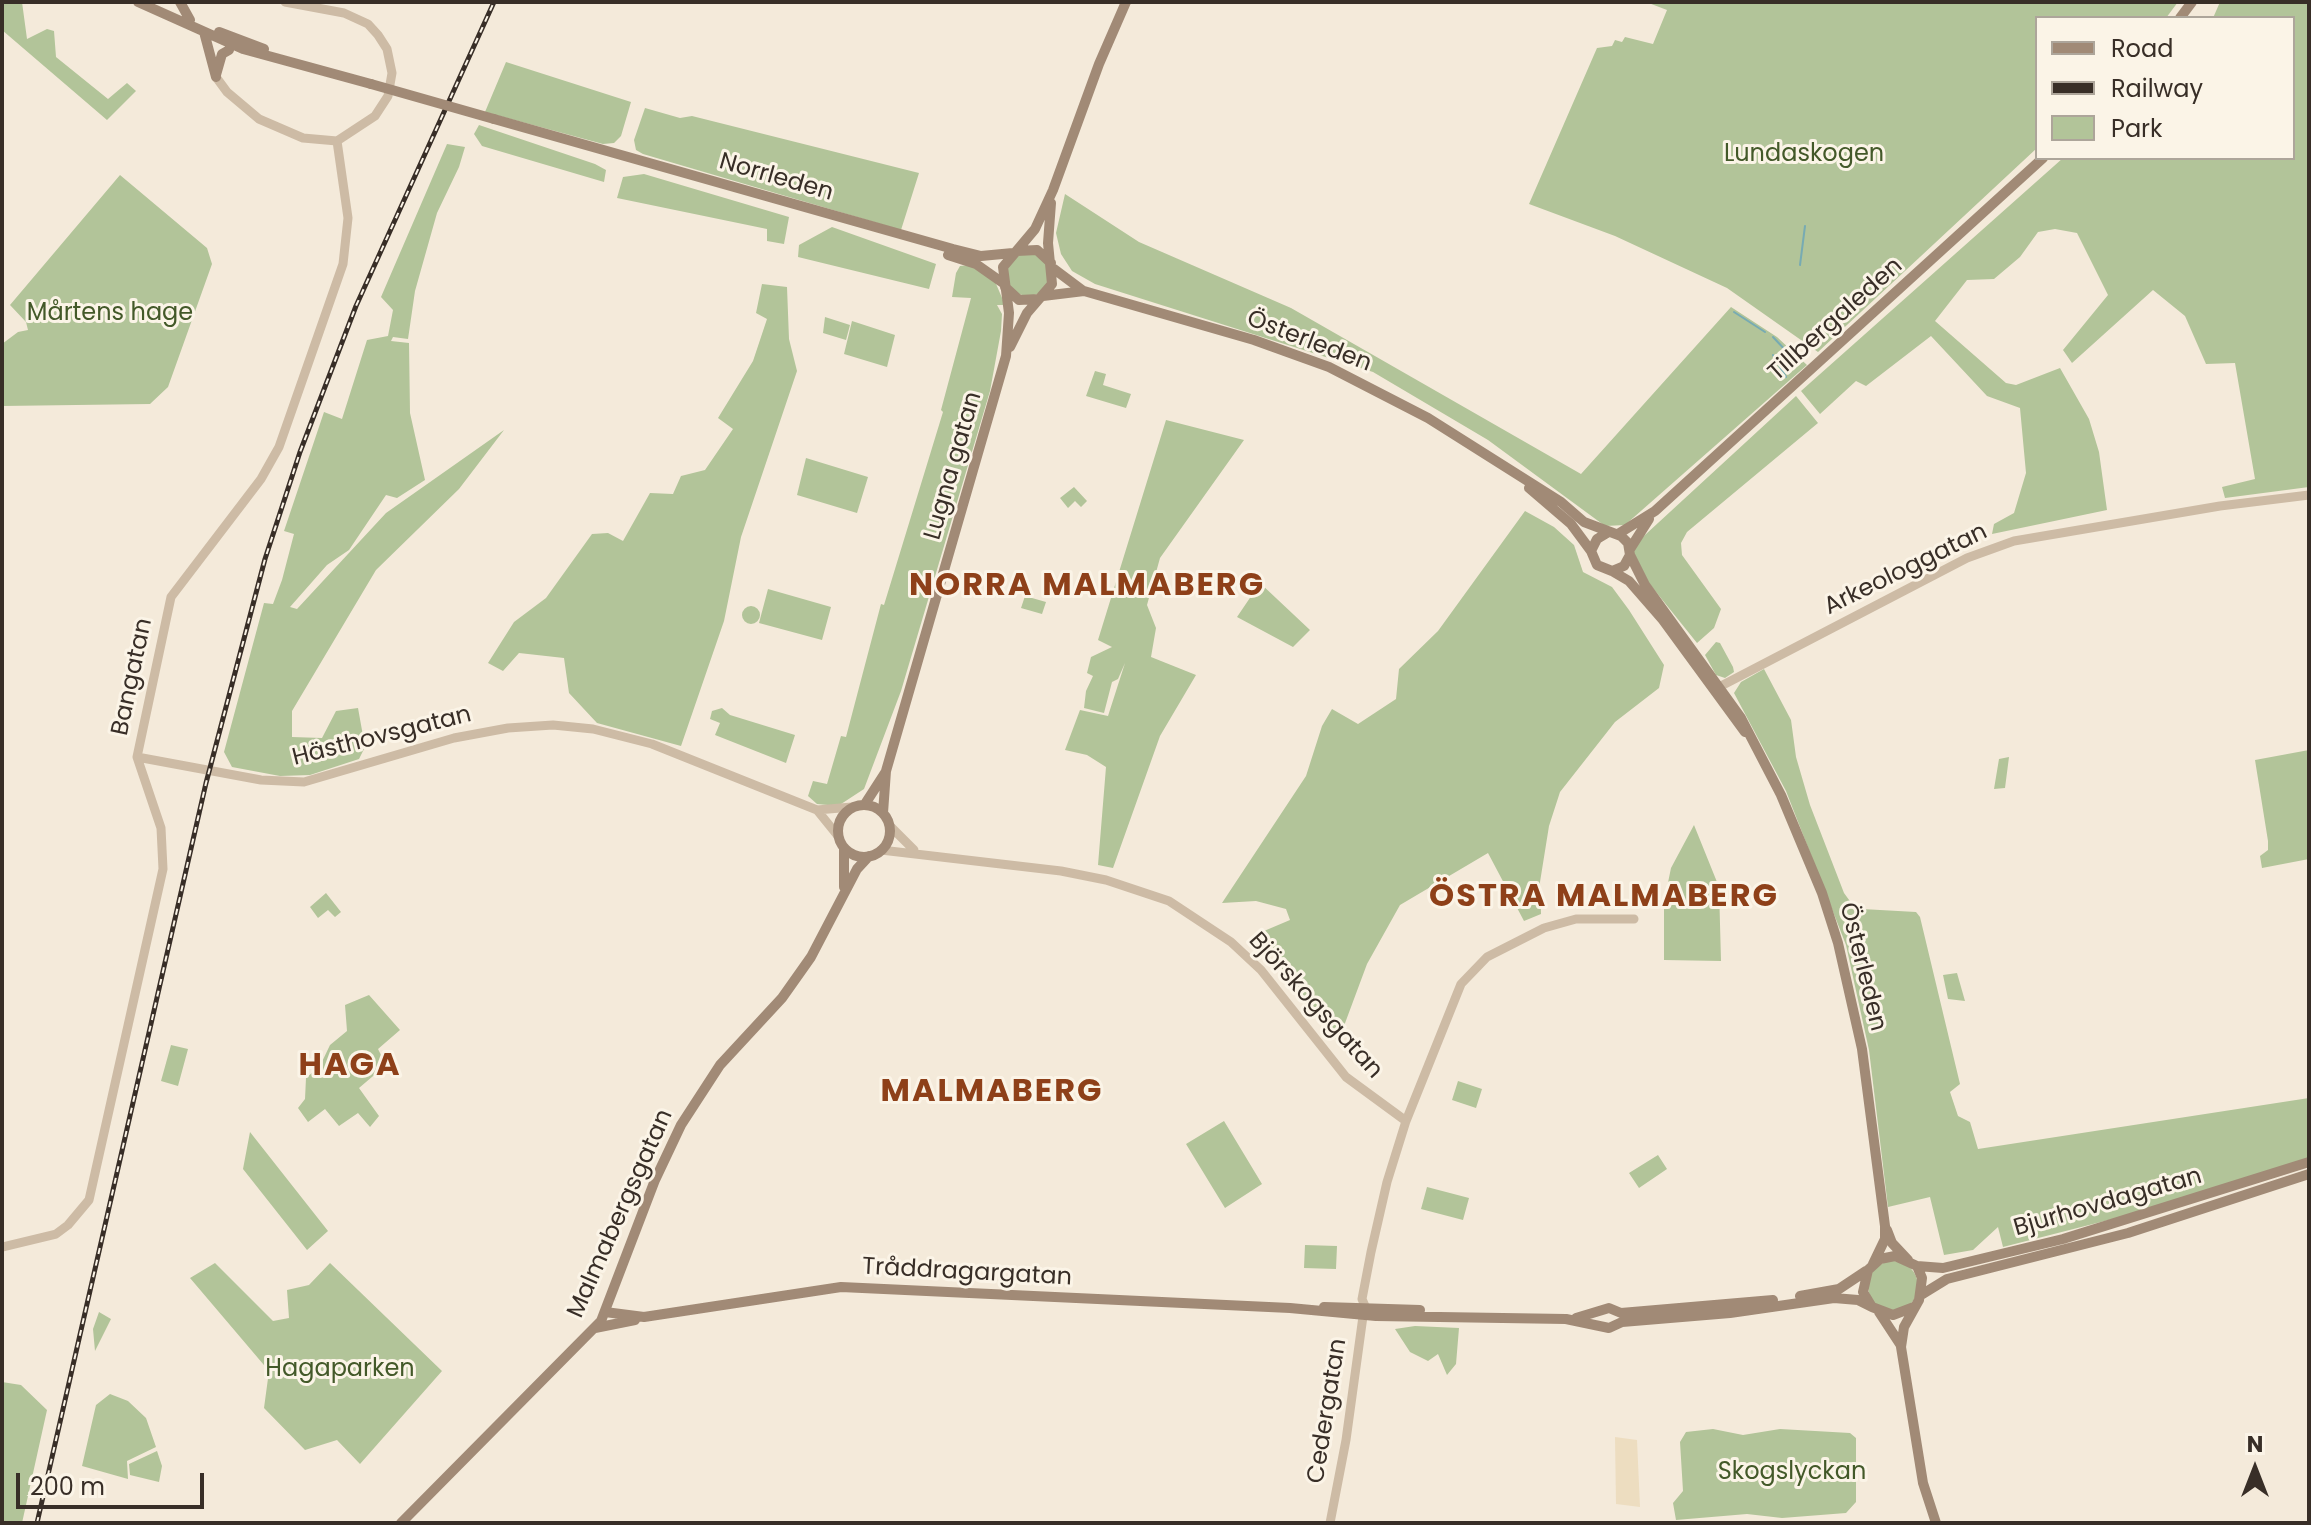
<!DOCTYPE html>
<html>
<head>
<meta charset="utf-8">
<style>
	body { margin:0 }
	#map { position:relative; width:2311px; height:1525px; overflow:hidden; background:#f4eada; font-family:Poppins,sans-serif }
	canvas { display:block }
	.frame { position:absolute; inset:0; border:4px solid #382e27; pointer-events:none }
	.legend { position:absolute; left:2035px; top:16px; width:260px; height:144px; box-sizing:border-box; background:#fbf4e7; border:2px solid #ada59a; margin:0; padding:10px 14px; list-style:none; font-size:24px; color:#382e27 }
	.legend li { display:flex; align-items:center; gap:16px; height:40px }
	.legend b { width:40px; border:2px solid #ada59a }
	.north { position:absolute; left:2215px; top:1429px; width:80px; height:80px; -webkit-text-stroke:6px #fbf4e7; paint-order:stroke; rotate:0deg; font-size:22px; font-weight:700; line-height:32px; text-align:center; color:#382e27 }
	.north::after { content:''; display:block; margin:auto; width:28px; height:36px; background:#382e27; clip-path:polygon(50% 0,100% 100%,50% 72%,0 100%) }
	.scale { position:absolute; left:16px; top:1473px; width:188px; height:36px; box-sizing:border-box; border:4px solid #382e27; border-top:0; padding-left:10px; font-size:24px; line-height:28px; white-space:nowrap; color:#382e27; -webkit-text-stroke:6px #fbf4e7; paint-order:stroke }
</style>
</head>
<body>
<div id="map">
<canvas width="2311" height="1525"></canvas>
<div class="frame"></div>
<ul class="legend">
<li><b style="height:10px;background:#a18a76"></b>Road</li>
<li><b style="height:10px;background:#382e27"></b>Railway</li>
<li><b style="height:22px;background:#b2c499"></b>Park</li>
</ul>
<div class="north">N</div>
<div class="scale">200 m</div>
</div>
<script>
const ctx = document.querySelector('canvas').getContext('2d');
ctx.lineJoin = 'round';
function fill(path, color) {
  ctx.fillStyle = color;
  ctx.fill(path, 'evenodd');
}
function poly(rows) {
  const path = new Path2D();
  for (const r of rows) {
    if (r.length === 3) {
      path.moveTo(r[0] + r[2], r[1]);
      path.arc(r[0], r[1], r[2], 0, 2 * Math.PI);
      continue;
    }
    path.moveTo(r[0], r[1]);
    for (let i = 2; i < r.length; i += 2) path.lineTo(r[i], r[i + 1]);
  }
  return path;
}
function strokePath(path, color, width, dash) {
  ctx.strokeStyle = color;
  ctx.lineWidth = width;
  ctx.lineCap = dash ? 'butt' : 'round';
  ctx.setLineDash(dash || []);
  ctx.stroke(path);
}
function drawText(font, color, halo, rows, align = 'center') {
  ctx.font = font + ' Poppins,sans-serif';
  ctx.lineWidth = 6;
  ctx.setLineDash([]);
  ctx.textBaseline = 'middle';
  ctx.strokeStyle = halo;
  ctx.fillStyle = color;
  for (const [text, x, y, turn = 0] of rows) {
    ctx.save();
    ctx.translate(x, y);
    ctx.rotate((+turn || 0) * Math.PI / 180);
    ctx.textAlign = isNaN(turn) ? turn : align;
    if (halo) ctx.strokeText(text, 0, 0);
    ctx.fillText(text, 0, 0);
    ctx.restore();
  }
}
const green = poly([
	[2,2,22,2,27,39,47,29,54,31,56,57,108,99,127,83,136,91,107,120,2,30],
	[1646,2,2178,2,2166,18,2037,18,2037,148,1818,352,1727,288,1615,236,1529,204,1597,48,1612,46,1615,40,1622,42,1625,37,1653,44,1667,10],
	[2220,2,2309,2,2309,487,2225,498,2222,487,2255,479,2235,363,2206,364,2185,316,2153,290,2072,363,2063,350,2108,295,2077,233,2055,229,2038,232,2020,257,1994,279,1967,280,1935,321,2006,383,2016,385,2060,368,2089,419,2099,452,2107,510,1992,534,1994,524,2014,513,2026,473,2020,408,1987,396,1931,336,1866,386,1856,381,1820,414,1801,391,2063,158,2293,158,2293,18,2213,18],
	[506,62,631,102,621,136,614,143,603,144,485,112],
	[645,108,680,118,692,116,919,173,901,230,643,154,636,150,634,140],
	[479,125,595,164,606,170,604,182,482,146,474,134],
	[447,144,465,147,459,167,437,213,415,291,408,339,393,337,391,341,409,343,410,413,425,480,397,498,386,495,349,550,327,565,290,607,297,609,386,513,504,430,459,489,376,570,292,711,292,737,322,738,336,711,358,708,365,747,359,759,310,775,280,776,232,767,224,752,264,603,273,604,282,580,294,534,284,531,324,412,342,419,367,340,388,336,393,310,381,297],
	[644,174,789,217,784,244,767,241,767,229,617,198,623,177],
	[120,175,207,248,212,264,168,387,150,404,2,406,2,344,18,332,28,330,26,322,10,305],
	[1065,194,1139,242,1291,308,1581,474,1731,307,1777,337,1807,365,1625,525,1605,526,1488,440,1373,372,1095,284,1072,271,1061,254,1056,233],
	[832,227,936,264,929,289,798,257,799,245],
	[1028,274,22],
	[969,265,994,279,1005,305,997,305,1002,314,1001,331,990,391,901,691,864,789,838,806,817,804,808,796,813,781,827,784,841,736,846,737,881,604,884,605,943,412,941,410,971,298,952,297,956,273,960,266],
	[762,284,787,287,789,339,797,371,741,537,724,621,681,746,597,723,569,693,564,658,519,653,503,671,488,663,514,622,546,598,592,534,608,533,623,541,650,493,673,494,681,476,705,470,733,429,718,418,753,361,767,319,756,313],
	[825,317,850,325,846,340,823,333],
	[852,321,895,335,887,367,844,354],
	[1095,371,1106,374,1103,385,1131,394,1126,408,1086,396],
	[1796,396,1818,423,1687,532,1681,543,1682,555,1721,609,1714,628,1697,643,1636,567,1633,546],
	[1166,420,1244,440,1160,558,1147,605,1156,628,1151,657,1196,675,1160,736,1113,868,1098,865,1106,767,1087,755,1065,750,1080,710,1108,716,1125,663,1118,679,1112,682,1104,713,1084,708,1086,691,1093,676,1087,673,1091,657,1112,647,1098,640],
	[806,458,868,477,857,513,797,495],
	[1074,487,1087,501,1081,507,1075,501,1068,508,1060,498],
	[1525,511,1554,527,1574,545,1583,572,1612,587,1629,610,1664,665,1659,688,1615,722,1560,792,1549,826,1540,882,1541,914,1524,921,1488,853,1400,905,1367,964,1338,1042,1290,986,1264,931,1290,920,1286,909,1256,901,1222,903,1306,776,1322,726,1332,709,1358,724,1396,699,1399,669,1438,631],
	[1260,583,1310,630,1293,647,1237,617],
	[768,589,831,607,822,640,759,623],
	[1025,596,1046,602,1042,614,1021,608],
	[751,615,9],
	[1716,642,1720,643,1733,667,1734,672,1725,678,1716,675,1705,655],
	[1764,669,1791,720,1796,757,1810,805,1844,893,1852,904,1862,909,1916,912,1920,917,1960,1084,1950,1092,1958,1116,1970,1122,1978,1149,2309,1098,2309,1158,2140,1212,2003,1247,1998,1227,1973,1250,1944,1255,1930,1197,1888,1207,1869,1050,1846,945,1786,791,1734,693,1741,682],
	[722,708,730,715,795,735,786,763,715,735,720,723,710,719,712,711],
	[2309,750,2309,859,2262,868,2260,856,2268,850,2268,841,2255,760],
	[2009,757,2005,788,1994,789,1999,759],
	[1694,825,1719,887,1721,961,1664,960,1664,902,1671,868],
	[326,893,341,912,335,917,328,910,318,918,310,907],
	[1957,973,1965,1001,1948,999,1943,975],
	[369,995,400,1030,378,1049,386,1065,359,1088,379,1116,370,1127,358,1113,339,1126,325,1109,308,1122,298,1108,305,1099,306,1078,320,1066,330,1045,347,1031,345,1005],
	[171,1045,188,1049,178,1086,161,1081],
	[1458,1081,1482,1089,1476,1108,1452,1100],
	[1224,1121,1262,1184,1225,1208,1186,1144],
	[250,1132,328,1231,307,1250,243,1169],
	[1658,1155,1667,1169,1639,1188,1629,1173],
	[1427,1187,1469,1198,1463,1220,1421,1209],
	[1305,1245,1337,1246,1336,1269,1304,1268],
	[1893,1286,25],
	[215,1263,273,1321,289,1318,287,1290,309,1285,330,1263,442,1371,360,1464,337,1440,305,1450,264,1408,269,1371,190,1278],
	[99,1312,111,1319,95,1351,93,1329],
	[1415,1326,1459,1328,1456,1364,1447,1375,1438,1354,1428,1361,1410,1352,1395,1329],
	[2,1382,21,1385,47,1410,22,1523,2,1523],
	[110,1394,128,1401,146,1418,156,1447,127,1461,128,1479,82,1466,96,1405],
	[1713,1429,1743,1435,1780,1429,1850,1433,1856,1438,1856,1502,1846,1513,1782,1518,1747,1514,1676,1520,1673,1503,1683,1491,1680,1442,1686,1432],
	[157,1451,162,1466,159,1482,130,1475,129,1464]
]);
const plaza = poly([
	[1615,1437,1637,1440,1640,1507,1616,1504]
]);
const stream = poly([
	[1800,265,1805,226],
	[1734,312,1765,332],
	[1773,337,1789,354],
	[1773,355,1786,377]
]);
const tertiary = poly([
	[216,77,227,92,259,119,303,138,337,141,375,116,388,96,392,73,387,49,378,35,368,24,344,13,285,2],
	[1721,686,1967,558,2014,541,2220,506,2309,495],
	[137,757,261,780,304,782,454,738,508,728,553,725,593,729,652,744,817,810,852,807],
	[817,810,838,836],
	[889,825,914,850],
	[881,850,1061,871,1106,880,1169,901,1231,942,1261,970,1346,1077,1406,1121],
	[2,1247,56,1234,68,1225,89,1200,163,869,161,828,137,757,171,597,261,479,279,447,343,264,348,218,337,141],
	[1365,1306,1362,1299,1371,1252,1387,1182,1406,1121,1461,984,1487,957,1544,928,1576,919,1634,919],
	[1330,1523,1346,1440,1364,1309]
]);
const secondary = poly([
	[138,2,243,49,371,84],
	[180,2,190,20],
	[2180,18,2192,2],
	[204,32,216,77],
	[219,32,264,49],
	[216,75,222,54,229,50],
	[494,119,953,249,981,256,1013,253],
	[1017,251,1037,250,1051,263],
	[948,255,976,264,1003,283],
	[1054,269,1082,290],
	[1005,287,1019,300,1039,299],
	[1043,296,1084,291,1254,340,1329,367,1428,418,1561,502,1584,522,1621,536,1628,543,1630,555,1624,566,1612,571,1597,565,1591,551,1597,539,1607,533],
	[1010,347,1027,313,1052,284,1048,243,1051,203],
	[1529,488,1571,524,1591,551],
	[1618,534,1655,511,2043,158],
	[1630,549,1649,519],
	[1630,555,1645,585,1741,718,1781,795,1822,893,1838,943,1862,1049,1885,1226,1885,1239,1873,1264],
	[1612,571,1629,581,1663,620,1745,732],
	[865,804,885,773],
	[864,831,26],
	[883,813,886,771,1006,356,1009,313,1003,267,1035,229,1053,190,1099,64,1126,2],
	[844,887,844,848],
	[1887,1230,1892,1243,1908,1260],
	[1917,1266,1943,1268,2063,1239,2309,1162],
	[1921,1295,1947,1279,2128,1233,2309,1174],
	[1800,1296,1839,1289,1866,1271],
	[1324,1307,1420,1310],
	[1914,1307,1893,1315,1872,1307,1863,1292,1868,1270,1880,1259,1895,1256,1917,1266,1922,1278,1919,1300,1904,1327,1901,1347,1923,1483,1936,1523],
	[605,1312,644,1317,841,1287,1290,1308,1376,1316,1566,1319,1609,1328,1622,1322,1730,1313,1834,1298,1858,1300,1872,1307],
	[1879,1312,1900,1344],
	[1576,1318,1609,1308,1621,1313,1773,1300],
	[595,1328,635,1320],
	[401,1523,601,1321,655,1180,681,1125,720,1065,782,998,811,957,857,869,869,856]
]);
const rail = poly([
	[37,1523,206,783,265,559,300,452,356,306,494,2]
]);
const secondaryBridge = poly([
	[371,84,494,119]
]);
const parkNames = [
	["Lundaskogen",1804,155],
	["Mårtens hage",110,314],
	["Hagaparken",340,1370],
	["Skogslyckan",1792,1473]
];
const streetNames = [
	["Norrleden",776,178,16],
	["Tillbergaleden",1836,320,-42],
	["Österleden",1309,342,21],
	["Lugna gatan",954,466,-74],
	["Arkeologgatan",1906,570,-26],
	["Bangatan",133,677,-78],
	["Hästhovsgatan",382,737,-14],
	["Österleden",1862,967,76],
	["Björskogsgatan",1315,1006,48],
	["Bjurhovdagatan",2108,1203,-16],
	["Malmabergsgatan",621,1214,-66],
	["Tråddragargatan",967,1273,3],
	["Cedergatan",1328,1411,-81]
];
const districtNames = [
	["NORRA MALMABERG",1087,587],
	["ÖSTRA MALMABERG",1604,898],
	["HAGA",350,1067],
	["MALMABERG",992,1093]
];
fill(green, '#b2c499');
fill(plaza, '#edddc0');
strokePath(stream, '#77abb3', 2);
strokePath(tertiary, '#cdbba5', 9);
strokePath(secondary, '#a18a76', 10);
strokePath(rail, '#382e27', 5);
strokePath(rail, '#fbf4e7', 2, [6]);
strokePath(secondaryBridge, '#a18a76', 10);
drawText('24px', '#435929', '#fbf4e7', parkNames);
drawText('24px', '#382e27', '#fbf4e7', streetNames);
ctx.letterSpacing = '2px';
drawText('bold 32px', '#8e4019', '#fbf4e7', districtNames);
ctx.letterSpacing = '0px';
</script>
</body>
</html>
